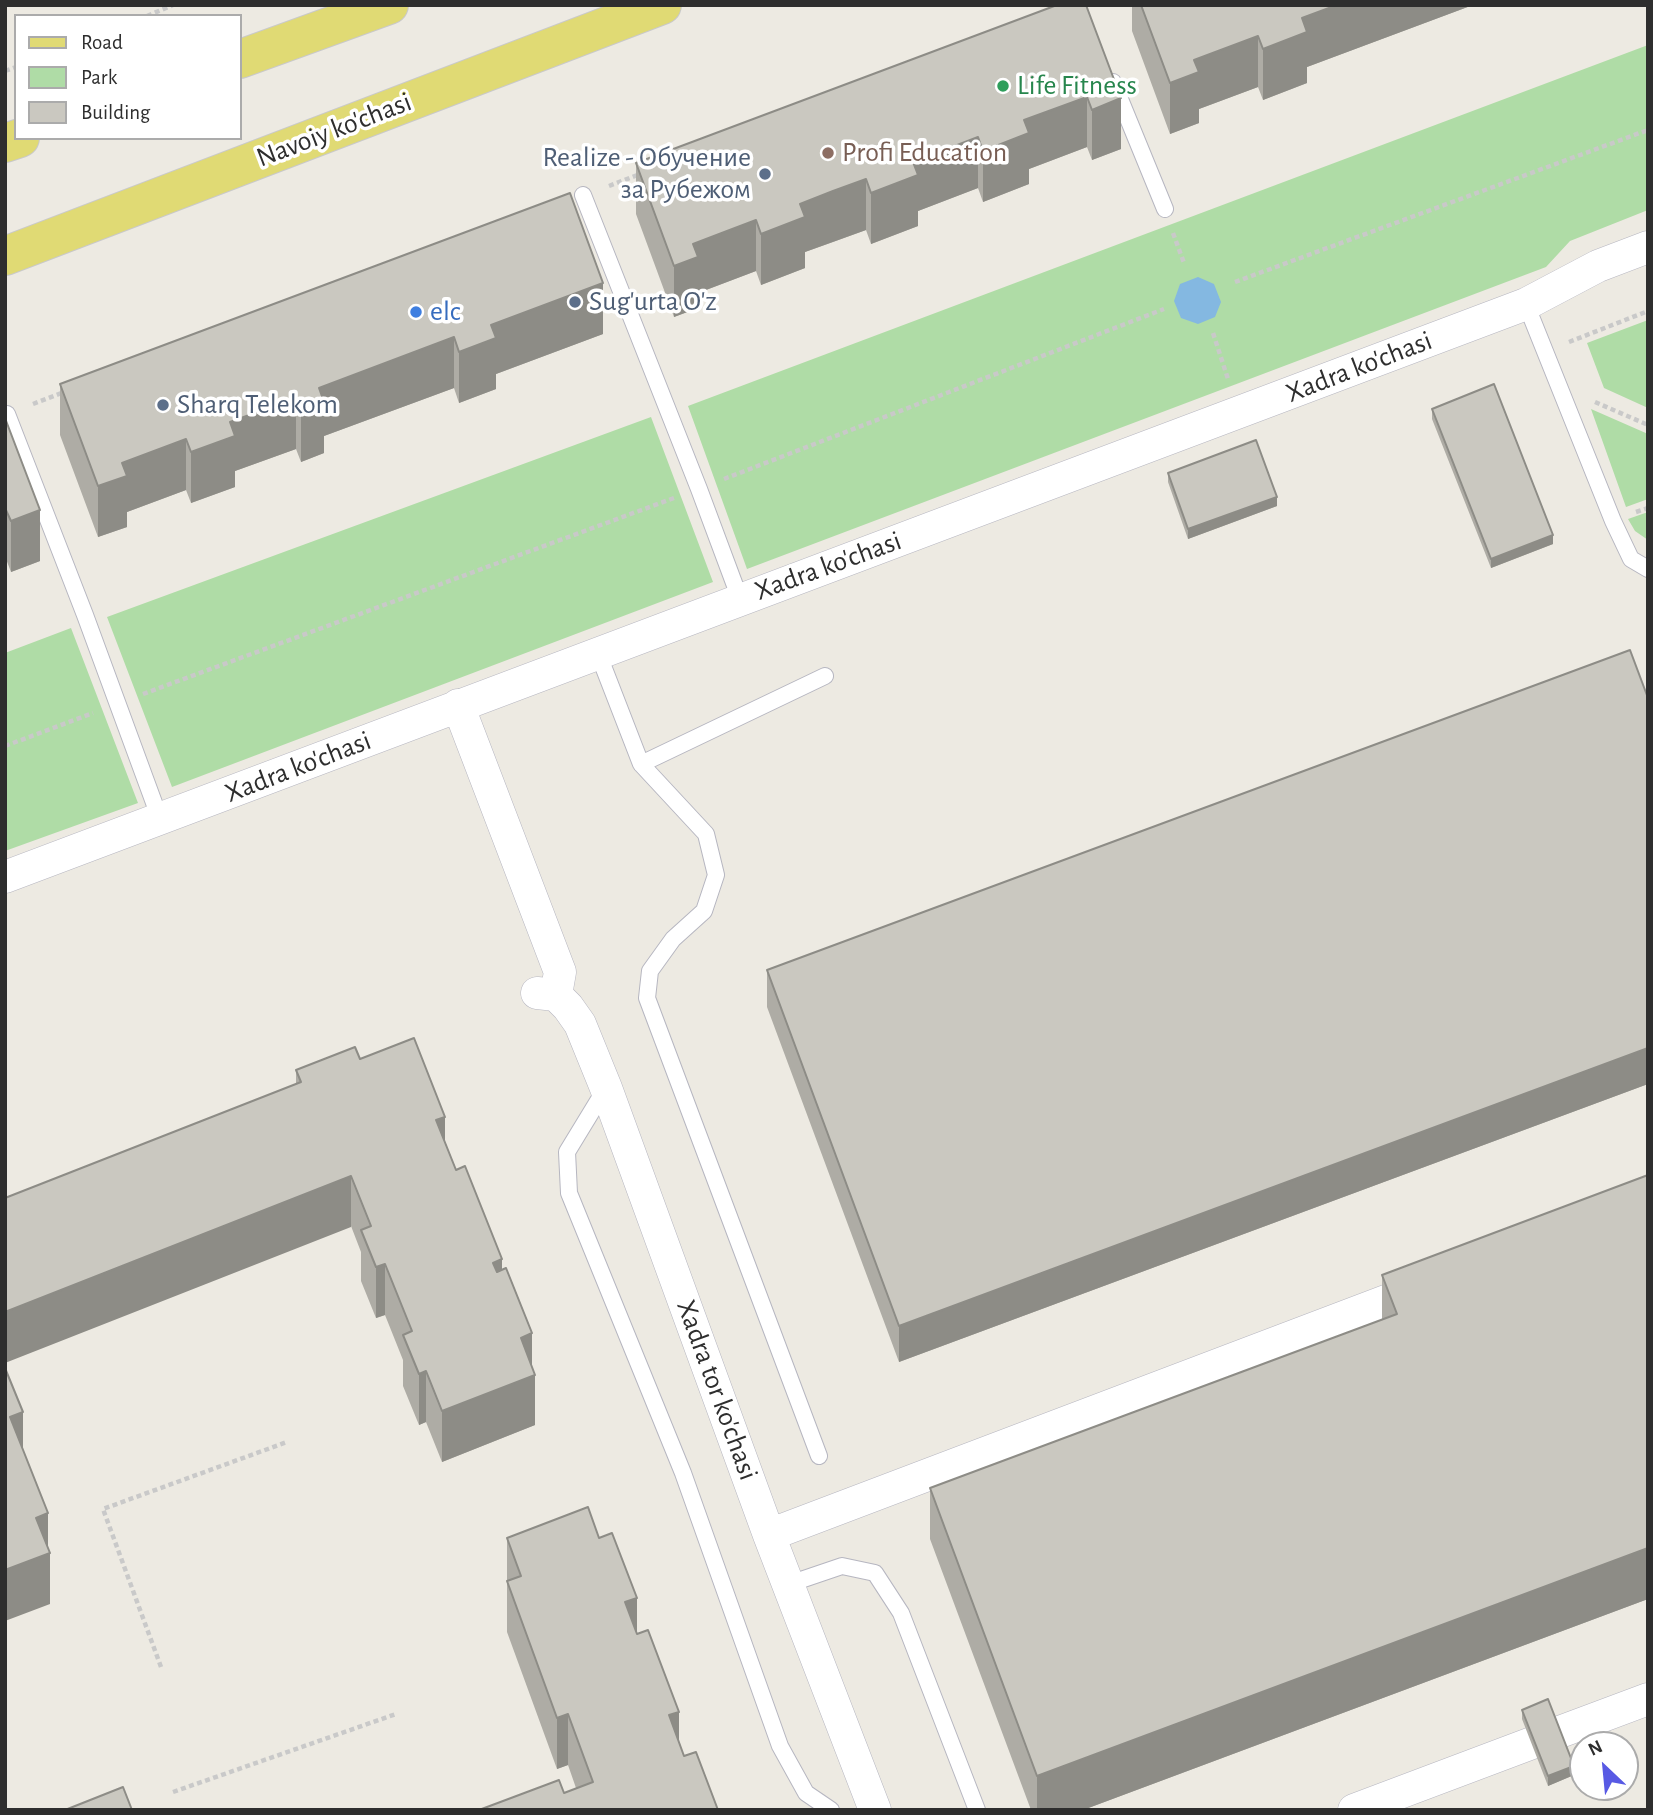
<!DOCTYPE html>
<html>
<head>
<meta charset="utf-8">
<style>
	body { margin:0 }
	#map { position:relative; width:1653px; height:1815px; overflow:hidden; background:#edeae2; font-family:"Alegreya Sans",sans-serif }
	canvas { display:block }
	.frame { position:absolute; inset:0; border:7px solid #2e2e2e; pointer-events:none }
	.legend { position:absolute; left:14px; top:14px; width:228px; height:126px; box-sizing:border-box; background:#fff; border:2px solid #ababab; margin:0; padding:9px 12px; list-style:none; font-size:21px; color:#2e2e2e }
	.legend li { display:flex; align-items:center; gap:14px; height:35px }
	.legend b { width:35px; border:2px solid #ababab }
	.north { position:absolute; left:1569px; top:1731px; width:70px; height:70px; box-sizing:border-box; background:#fff; border:2px solid #ababab; border-radius:50%; rotate:334deg; font-size:19px; font-weight:700; line-height:28px; text-align:center; color:#2e2e2e }
	.north::after { content:''; display:block; margin:auto; width:24px; height:32px; background:#585ae4; clip-path:polygon(50% 0,100% 100%,50% 72%,0 100%) }
</style>
</head>
<body>
<div id="map">
<canvas width="1653" height="1815"></canvas>
<div class="frame"></div>
<ul class="legend">
<li><b style="height:9px;background:#e0da74"></b>Road</li>
<li><b style="height:19px;background:#afdca6"></b>Park</li>
<li><b style="height:19px;background:#cac8c0"></b>Building</li>
</ul>
<div class="north">N</div>
</div>
<script>
const ctx = document.querySelector('canvas').getContext('2d');
ctx.lineJoin = 'round';
function fill(path, color) {
  ctx.fillStyle = color;
  ctx.fill(path, 'evenodd');
}
function poly(rows) {
  const path = new Path2D();
  for (const r of rows) {
    path.moveTo(r[0], r[1]);
    for (let i = 2; i < r.length; i += 2) path.lineTo(r[i], r[i + 1]);
  }
  return path;
}
function strokePath(path, color, width, dash) {
  ctx.strokeStyle = color;
  ctx.lineWidth = width;
  ctx.lineCap = dash ? 'butt' : 'round';
  ctx.setLineDash(dash || []);
  ctx.stroke(path);
}
function drawText(font, color, halo, rows, align = 'center') {
  ctx.font = font + ' "Alegreya Sans",sans-serif';
  ctx.lineWidth = 7;
  ctx.setLineDash([]);
  ctx.textBaseline = 'middle';
  ctx.strokeStyle = halo;
  ctx.fillStyle = color;
  for (const [text, x, y, turn = 0] of rows) {
    ctx.save();
    ctx.translate(x, y);
    ctx.rotate((+turn || 0) * Math.PI / 180);
    ctx.textAlign = isNaN(turn) ? turn : align;
    if (halo) ctx.strokeText(text, 0, 0);
    ctx.fillText(text, 0, 0);
    ctx.restore();
  }
}
const green = poly([
	[1648,45,1648,210,1570,241,1546,267,747,569,688,406],
	[1648,320,1648,408,1604,388,1587,343],
	[1591,409,1648,434,1648,499,1626,507],
	[651,417,713,582,172,787,107,617],
	[1648,512,1648,540,1635,531,1628,519],
	[71,628,138,803,5,851,5,653]
]);
const water = poly([
	[1198,277,1214,284,1221,302,1215,317,1198,324,1181,318,1174,301,1180,284]
]);
const path = poly([
	[147,16,173,5],
	[5,71,16,67],
	[609,186,640,174],
	[1173,233,1184,263],
	[1235,282,1648,130],
	[1213,333,1228,379],
	[1569,342,1648,311],
	[1595,402,1648,425],
	[33,404,64,392],
	[724,479,1164,309],
	[1636,512,1648,508],
	[143,694,674,498],
	[5,746,93,713],
	[161,1667,103,1509,287,1442],
	[173,1792,396,1714]
]);
const lane = poly([
	[1113,82,1165,209],
	[583,195,699,489,740,599],
	[1526,304,1613,521,1631,559,1648,569],
	[7,414,85,615,160,819],
	[598,653,641,764,825,676],
	[641,764,706,834,716,875,704,911,673,939,650,971,647,998,819,1456],
	[606,1088,567,1152,569,1193,683,1473,780,1746,806,1793,831,1810],
	[789,1584,842,1566,875,1573,901,1613,977,1810]
]);
const street = poly([
	[458,705,560,972,556,995],
	[5,877,1526,304,1598,266,1648,247],
	[537,993,556,995,568,1007,580,1024,606,1088,769,1535,875,1810],
	[769,1535,1423,1287],
	[1557,1733,1648,1699],
	[1354,1810,1532,1743]
]);
const primary = poly([
	[240,59,389,5],
	[5,143,20,138],
	[5,256,662,5]
]);
const wall = poly([
	[1057,5,1121,149,1092,160,1087,147,1029,169,1029,184,983,202,978,188,918,211,918,226,871,244,866,230,833,242,805,252,805,268,761,285,756,271,698,293,698,308,674,317,636,214,636,163],
	[1132,5,1473,5,1307,67,1307,83,1263,100,1258,87,1199,109,1199,123,1170,134,1132,31],
	[570,193,603,334,496,374,496,389,459,403,454,388,324,436,324,453,301,462,296,449,235,471,235,487,191,503,186,490,127,512,127,527,98,537,60,435,60,384],
	[1432,409,1553,544,1491,568,1432,419],
	[5,418,40,561,11,572,6,559],
	[1168,473,1277,506,1188,539,1168,482],
	[1648,698,1648,1084,899,1362,767,1007,767,970],
	[360,1059,445,1142,456,1170,502,1270,532,1366,535,1425,442,1462,426,1422,419,1425,403,1386,403,1360,385,1315,376,1318,361,1281,361,1252,296,1083,296,1070],
	[1648,1175,1648,1599,1083,1810,1031,1810,930,1539,930,1488,1382,1320,1382,1275],
	[507,1538,599,1538,637,1598,637,1634,684,1756,564,1793,576,1788,568,1765,557,1769,507,1632],
	[1522,1710,1574,1775,1548,1786,1522,1719]
]);
const shadedWall = poly([
	[1337,5,1473,5,1307,67,1307,83,1263,100,1263,49,1302,18],
	[1258,36,1258,87,1199,109,1199,123,1170,134,1170,83,1194,60],
	[1087,97,1087,147,1029,169,1029,184,983,202,983,151,1024,120],
	[1121,98,1121,149,1092,160,1092,110],
	[978,137,978,188,918,211,918,226,871,244,871,193,913,162],
	[866,179,866,230,805,252,805,268,761,285,761,234,800,204],
	[756,220,756,271,698,293,698,308,674,317,674,266,693,244],
	[603,283,603,334,496,374,496,389,459,403,459,352,491,325],
	[454,337,454,388,324,436,324,453,301,462,301,411,319,388],
	[296,398,296,449,235,471,235,487,191,503,191,452,230,422],
	[186,439,186,490,127,512,127,527,98,537,98,486,122,463],
	[1277,497,1277,506,1188,539,1188,529],
	[5,508,6,508,5,559],
	[40,510,40,561,11,572,11,521],
	[1553,535,1553,544,1491,568,1491,559],
	[1648,1048,1648,1084,899,1362,899,1326],
	[445,1117,445,1168,436,1120],
	[351,1176,351,1227,5,1363,5,1312],
	[502,1259,502,1310,493,1263],
	[385,1264,385,1315,376,1318,376,1267],
	[532,1333,532,1376,535,1375,535,1425,442,1462,442,1411,521,1338],
	[426,1371,426,1422,419,1425,419,1374],
	[23,1412,23,1463,10,1417],
	[48,1513,48,1554,50,1553,50,1604,5,1621,5,1570,36,1518],
	[1648,1548,1648,1599,1083,1810,1037,1810,1037,1776],
	[637,1598,637,1649,625,1602],
	[679,1712,679,1762,669,1715],
	[568,1714,568,1765,557,1769,557,1718],
	[1574,1766,1574,1775,1548,1786,1548,1776]
]);
const building = poly([
	[1057,5,1086,5,1121,98,1092,110,1087,97,1024,120,1029,133,983,151,978,137,913,162,918,175,871,193,866,179,833,191,800,204,805,217,761,234,756,220,727,231,693,244,698,257,674,266,636,163,1057,5],
	[1141,5,1337,5,1302,18,1307,32,1263,49,1258,36,1194,60,1199,72,1170,83,1141,5],
	[570,193,603,283,491,325,496,338,459,352,454,337,319,388,324,402,301,411,296,398,230,422,235,436,191,452,186,439,122,463,127,476,98,486,60,384,570,193],
	[1494,384,1553,535,1491,559,1432,409,1494,384],
	[5,418,40,510,11,521,5,508,5,418],
	[1256,440,1277,497,1188,529,1168,473,1256,440],
	[1630,650,1648,698,1648,1048,899,1326,767,970,1630,650],
	[414,1038,445,1117,436,1120,456,1170,465,1166,502,1259,493,1263,497,1272,506,1268,532,1333,521,1338,535,1375,442,1411,426,1371,419,1374,403,1335,412,1331,385,1264,376,1267,361,1230,371,1226,351,1176,5,1312,5,1198,301,1082,296,1070,355,1047,360,1059,414,1038],
	[1648,1175,1648,1548,1037,1776,930,1488,1397,1314,1382,1275,1648,1175],
	[5,1368,23,1412,10,1417,48,1513,36,1518,50,1553,5,1570,5,1368],
	[588,1507,599,1538,612,1533,637,1598,625,1602,637,1634,648,1630,679,1712,669,1715,684,1756,696,1752,718,1810,479,1810,559,1780,564,1793,593,1782,568,1714,557,1718,507,1581,521,1576,507,1538,588,1507],
	[1548,1699,1574,1766,1548,1776,1522,1710,1548,1699],
	[123,1787,132,1810,65,1810,123,1787]
]);
const markers = [
	[1003,86,7,"#2e9e5b"],
	[828,153,7,"#8d6e63"],
	[765,174,7,"#5c6f8a"],
	[575,302,7,"#5c6f8a"],
	[416,312,7,"#3f7fe0"],
	[163,405,7,"#5c6f8a"]
];
const leisureNames = [
	["Life Fitness",1017,86]
];
const streetNames = [
	["Navoiy ko'chasi",334,130,-21],
	["Xadra ko'chasi",1359,367,-21],
	["Xadra ko'chasi",828,566,-20],
	["Xadra ko'chasi",298,767,-21],
	["Xadra tor ko'chasi",717,1390,70]
];
const educationNames = [
	["Profi Education",842,153]
];
const serviceNames = [
	["Realize - Обучение",751,158,"right"],
	["за Рубежом",751,190,"right"],
	["Sug'urta O'z",589,302],
	["Sharq Telekom",177,405]
];
const shopNames = [
	["elc",430,312]
];
fill(green, '#afdca6');
fill(water, '#84b8e1');
strokePath(lane, '#b6b6c0', 18);
strokePath(street, '#b6b6c0', 33);
strokePath(primary, '#c9c9c9', 40);
strokePath(path, '#c9c9c9', 4.5, [5, 3.5]);
strokePath(lane, '#fff', 16);
strokePath(street, '#fff', 32);
strokePath(primary, '#e0da74', 38);
fill(wall, '#aeaca5');
fill(shadedWall, '#8d8c86');
fill(building, '#cac8c0');
strokePath(building, '#8d8c86', 2);
for (const [x, y, r, color] of markers) {
  const dot = new Path2D();
  dot.arc(x, y, r, 0, 2 * Math.PI);
  ctx.fillStyle = color;
  ctx.fill(dot);
  strokePath(dot, '#fff', 2.5);
}
drawText('28px', '#27864d', '#fff', leisureNames, 'left');
drawText('28px', '#2e2e2e', '#fff', streetNames);
drawText('28px', '#785e54', '#fff', educationNames, 'left');
drawText('28px', '#4e5e75', '#fff', serviceNames, 'left');
drawText('28px', '#366cbe', '#fff', shopNames, 'left');
</script>
</body>
</html>
